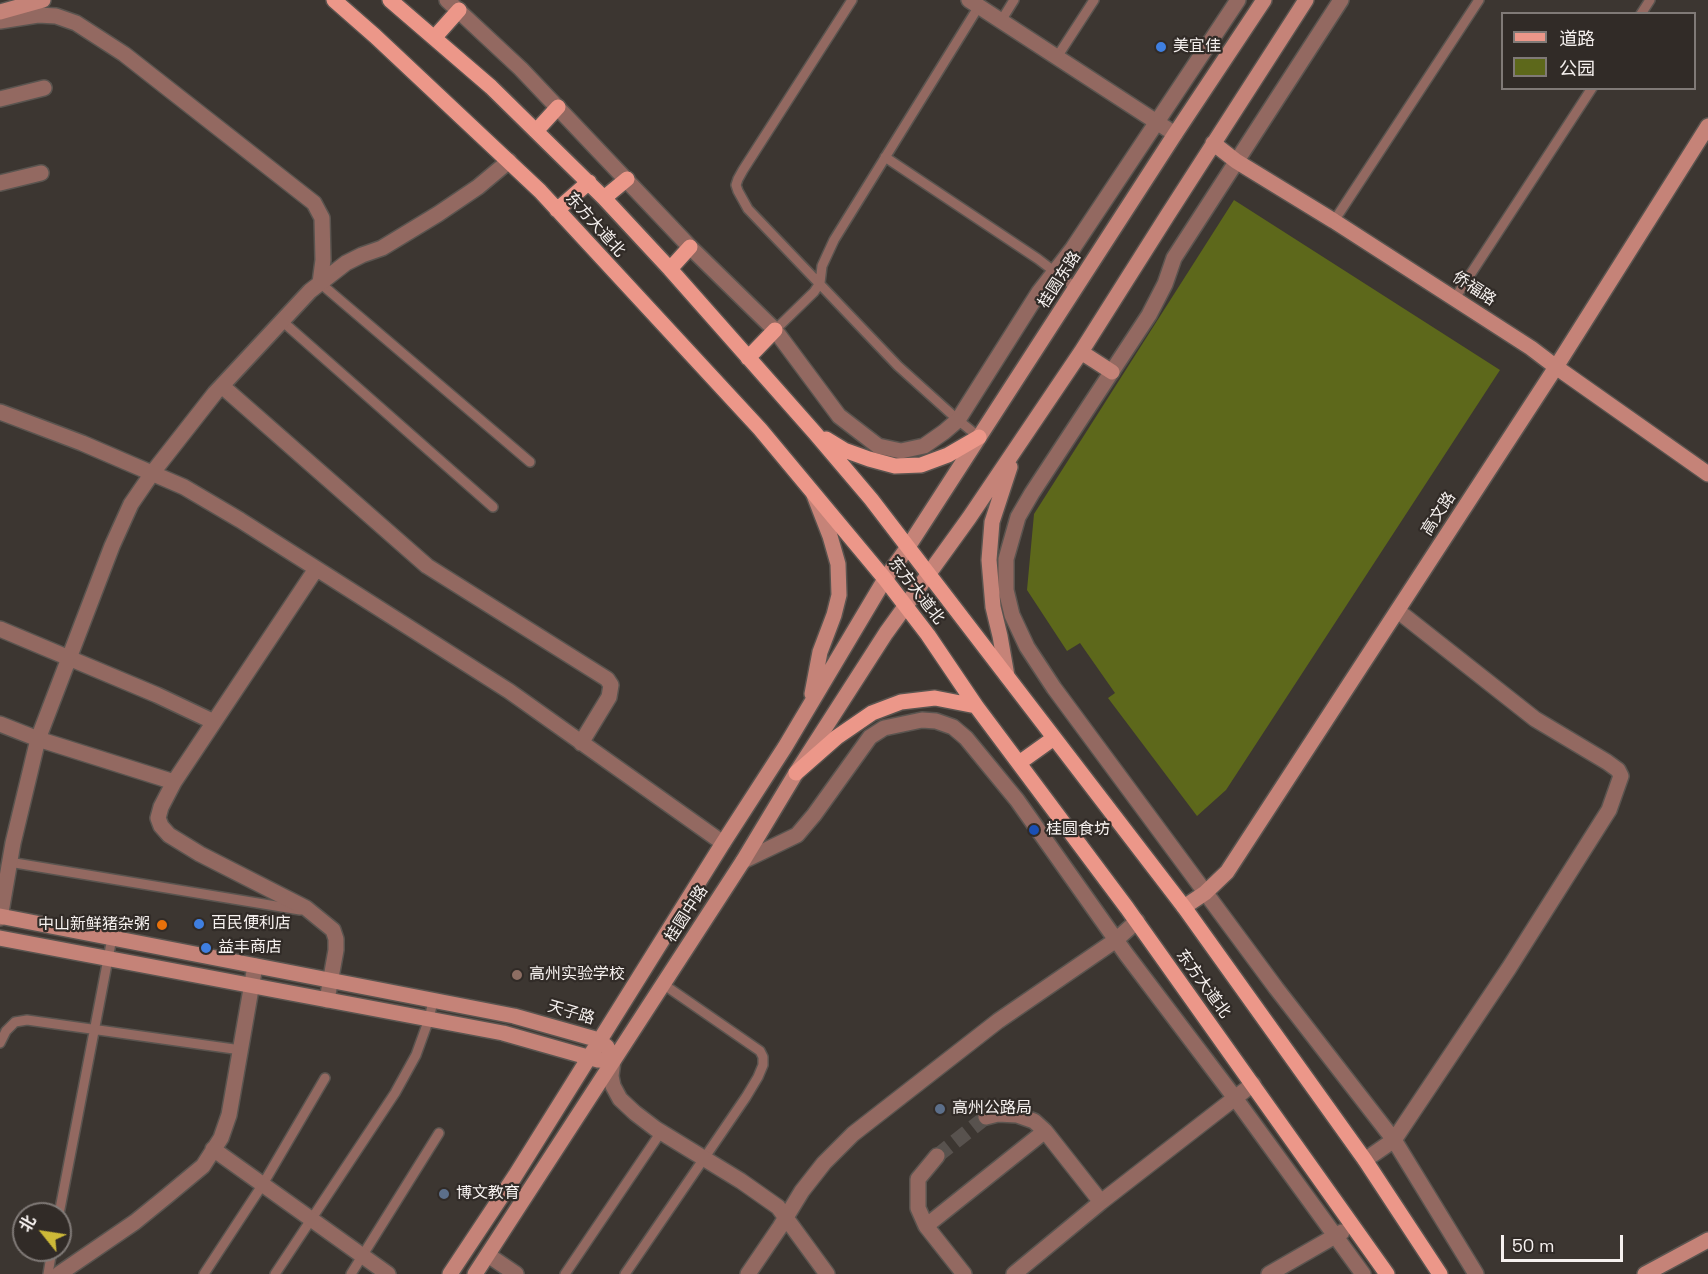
<!DOCTYPE html>
<html>
<head>
<meta charset="utf-8">
<style>
	body { margin:0 }
	#map { position:relative; width:1708px; height:1274px; overflow:hidden; background:#3c3631; font-family:"Space Grotesk","Noto Sans SC",sans-serif }
	canvas { display:block }
	.legend { position:absolute; left:1501px; top:12px; width:195px; height:78px; box-sizing:border-box; background:#312b27; border:2px solid #807a77; margin:0; padding:8px 10px; list-style:none; font-size:18px; color:#f6f1ef }
	.legend li { display:flex; align-items:center; gap:12px; height:30px }
	.legend b { width:30px; border:2px solid #807a77 }
	.north { position:absolute; left:12px; top:1202px; width:60px; height:60px; box-sizing:border-box; background:#312b27; border:2px solid #807a77; border-radius:50%; rotate:300deg; font-size:16px; font-weight:700; line-height:24px; text-align:center; color:#f6f1ef }
	.north::after { content:''; display:block; margin:auto; width:21px; height:27px; background:#cdb938; clip-path:polygon(50% 0,100% 100%,50% 72%,0 100%) }
	.scale { position:absolute; left:1501px; top:1235px; width:122px; height:27px; box-sizing:border-box; border:3px solid #f6f1ef; border-top:0; padding-left:8px; font-size:18px; line-height:21px; white-space:nowrap; color:#f6f1ef; -webkit-text-stroke:4px #312b27; paint-order:stroke }
</style>
</head>
<body>
<div id="map">
<canvas width="1708" height="1274"></canvas>
<ul class="legend">
<li><b style="height:8px;background:#ec9789"></b>道路</li>
<li><b style="height:16px;background:#5d681b"></b>公园</li>
</ul>
<div class="north">北</div>
<div class="scale">50 m</div>
</div>
<script>
const ctx = document.querySelector('canvas').getContext('2d');
ctx.lineJoin = 'round';
function fill(path, color) {
  ctx.fillStyle = color;
  ctx.fill(path, 'evenodd');
}
function poly(rows) {
  const path = new Path2D();
  for (const r of rows) {
    path.moveTo(r[0], r[1]);
    for (let i = 2; i < r.length; i += 2) path.lineTo(r[i], r[i + 1]);
  }
  return path;
}
function strokePath(path, color, width, dash) {
  ctx.strokeStyle = color;
  ctx.lineWidth = width;
  ctx.lineCap = dash ? 'butt' : 'round';
  ctx.setLineDash(dash || []);
  ctx.stroke(path);
}
function drawText(font, color, halo, rows, align = 'center') {
  ctx.font = font + ' "Space Grotesk","Noto Sans SC",sans-serif';
  ctx.lineWidth = 4.5;
  ctx.setLineDash([]);
  ctx.textBaseline = 'middle';
  ctx.strokeStyle = halo;
  ctx.fillStyle = color;
  for (const [text, x, y, turn = 0] of rows) {
    ctx.save();
    ctx.translate(x, y);
    ctx.rotate((+turn || 0) * Math.PI / 180);
    ctx.textAlign = isNaN(turn) ? turn : align;
    if (halo) ctx.strokeText(text, 0, 0);
    ctx.fillText(text, 0, 0);
    ctx.restore();
  }
}
const green = poly([
	[1234,200,1500,370,1226,790,1197,816,1108,698,1115,693,1080,643,1067,651,1027,590,1034,514]
]);
const streetTunnel = poly([
	[937,1156,986,1117]
]);
const lane = poly([
	[852,0,743,170,738,179,736,185,738,191,748,209,898,366,958,420,979,437],
	[1641,14,1650,0],
	[1001,21,1014,0],
	[1057,57,1094,0],
	[885,157,1038,259,1076,288],
	[1334,221,1479,0],
	[320,283,530,462],
	[1455,298,1592,88],
	[282,321,493,507],
	[775,330,814,292,820,283,822,266,834,240,979,6],
	[9,862,300,910],
	[0,1043,6,1031,15,1022,27,1020,241,1050],
	[59,1214,112,938],
	[48,1274,52,1250],
	[204,1274,263,1184,325,1078],
	[275,1274,395,1093,416,1055,429,1019,433,1001],
	[351,1274,439,1133],
	[565,1274,661,1132],
	[625,1274,746,1097,758,1077,763,1065,763,1057,760,1051,663,984]
]);
const street = poly([
	[447,0,521,69,690,247,775,330,839,416,878,446,901,451,924,446,944,432,958,420,1039,292,1073,248,1238,0],
	[969,0,1175,134],
	[1341,0,1174,258,1165,284,1149,315,1032,493,1018,517,1006,559,1006,590,1012,615,1027,647,1054,688,1276,988,1394,1140,1476,1274],
	[0,21,38,15,56,16,76,23,124,54,314,203,322,218,323,260,320,283],
	[0,99,44,88],
	[0,183,41,173],
	[222,386,427,566,607,679,611,685,609,697,581,743],
	[0,412,82,443,184,487,240,520,509,691,723,843],
	[316,569,174,782,161,807,158,818,161,826,169,835,200,854,306,908,333,930,336,939,336,950,327,1000],
	[0,629,157,695,214,722],
	[0,724,38,739,174,782],
	[743,861,797,835,814,815,870,737,884,728,922,720,936,721,953,727,966,738,1017,800,1126,954,1235,1098,1363,1274],
	[0,918,13,843,38,739,112,546,131,504,153,472,215,393,310,291,346,263,362,255,382,248,438,214,478,187,509,161],
	[613,1061,611,1076,613,1086,620,1099,635,1113,656,1129,741,1181,778,1207,827,1274],
	[986,1117,998,1114,1017,1115,1034,1121,1045,1131],
	[213,1149,388,1274],
	[1365,1160,1394,1140,1509,968,1609,810,1621,776,1618,770,1607,762,1535,719,1398,611],
	[926,1226,918,1208,918,1179,937,1156],
	[488,1255,516,1274],
	[59,1274,135,1222,167,1196,203,1166,221,1138,229,1115,255,966],
	[748,1274,780,1227,802,1191,824,1163,853,1134,998,1021,1116,940,1137,921],
	[964,1274,926,1226,1045,1131,1101,1202],
	[1014,1274,1101,1202,1253,1084],
	[1269,1274,1342,1232]
]);
const secondary = poly([
	[0,12,43,0],
	[1213,143,1236,161,1334,221,1531,348,1556,367,1708,474],
	[1081,352,1112,372],
	[1007,676,1000,636,993,607,989,560,992,522,1010,467],
	[812,694,820,652,834,615,839,595,838,564,830,536,814,495],
	[1184,907,1205,893,1227,872,1556,367,1708,126],
	[0,916,514,1016,599,1040,607,1047,613,1061,598,1060,503,1033,0,938],
	[450,1274,515,1176,723,843,785,747,885,579,908,547,1175,134,1264,0],
	[475,1274,743,861,796,773,886,633,969,518,1081,352,1167,216,1306,0],
	[1645,1274,1708,1240]
]);
const primary = poly([
	[334,0,375,36,540,191,760,429,885,579,928,635,976,706,1127,908,1387,1274],
	[390,0,491,87,604,198,670,269,815,433,871,499,1184,907,1365,1160,1440,1274],
	[434,38,459,10],
	[537,130,558,107],
	[604,198,627,179],
	[557,210,589,182],
	[670,269,690,247],
	[748,358,775,330],
	[826,439,844,450,869,459,895,466,921,465,948,455,979,437],
	[1019,763,1054,738],
	[796,773,837,737,872,713,901,702,935,698,976,706]
]);
const markers = [
	[1161,47,6,"#3f7fe0"],
	[1034,830,6,"#1a4fb4"],
	[199,924,6,"#3f7fe0"],
	[162,925,6,"#e8710a"],
	[206,948,6,"#3f7fe0"],
	[517,975,6,"#8d6e63"],
	[940,1109,6,"#5c6f8a"],
	[444,1194,6,"#5c6f8a"]
];
const poiNames = [
	["美宜佳",1173,47],
	["桂圆食坊",1046,830],
	["百民便利店",211,924],
	["中山新鲜猪杂粥",150,925,"right"],
	["益丰商店",218,948],
	["高州实验学校",529,975],
	["高州公路局",952,1109],
	["博文教育",456,1194]
];
const streetNames = [
	["东方大道北",595,225,48],
	["桂圆东路",1060,280,-57],
	["侨福路",1474,289,33],
	["高文路",1439,514,-57],
	["东方大道北",916,591,52],
	["桂圆中路",687,914,-57],
	["东方大道北",1203,984,54],
	["天子路",571,1013,16]
];
fill(green, '#5d681b');
strokePath(streetTunnel, '#58524e', 15, [15, 8]);
strokePath(lane, '#5a544f', 12);
strokePath(street, '#5a544f', 18);
strokePath(secondary, '#5a544f', 18);
strokePath(primary, '#5a544f', 18);
strokePath(lane, '#936961', 9);
strokePath(street, '#936961', 15);
strokePath(secondary, '#c58378', 15);
strokePath(primary, '#ec9789', 15);
for (const [x, y, r, color] of markers) {
  const dot = new Path2D();
  dot.arc(x, y, r, 0, 2 * Math.PI);
  ctx.fillStyle = color;
  ctx.fill(dot);
  strokePath(dot, '#312b27', 2);
}
drawText('16px', '#f6f1ef', '#312b27', poiNames, 'left');
drawText('16px', '#f6f1ef', '#312b27', streetNames);
</script>
</body>
</html>
